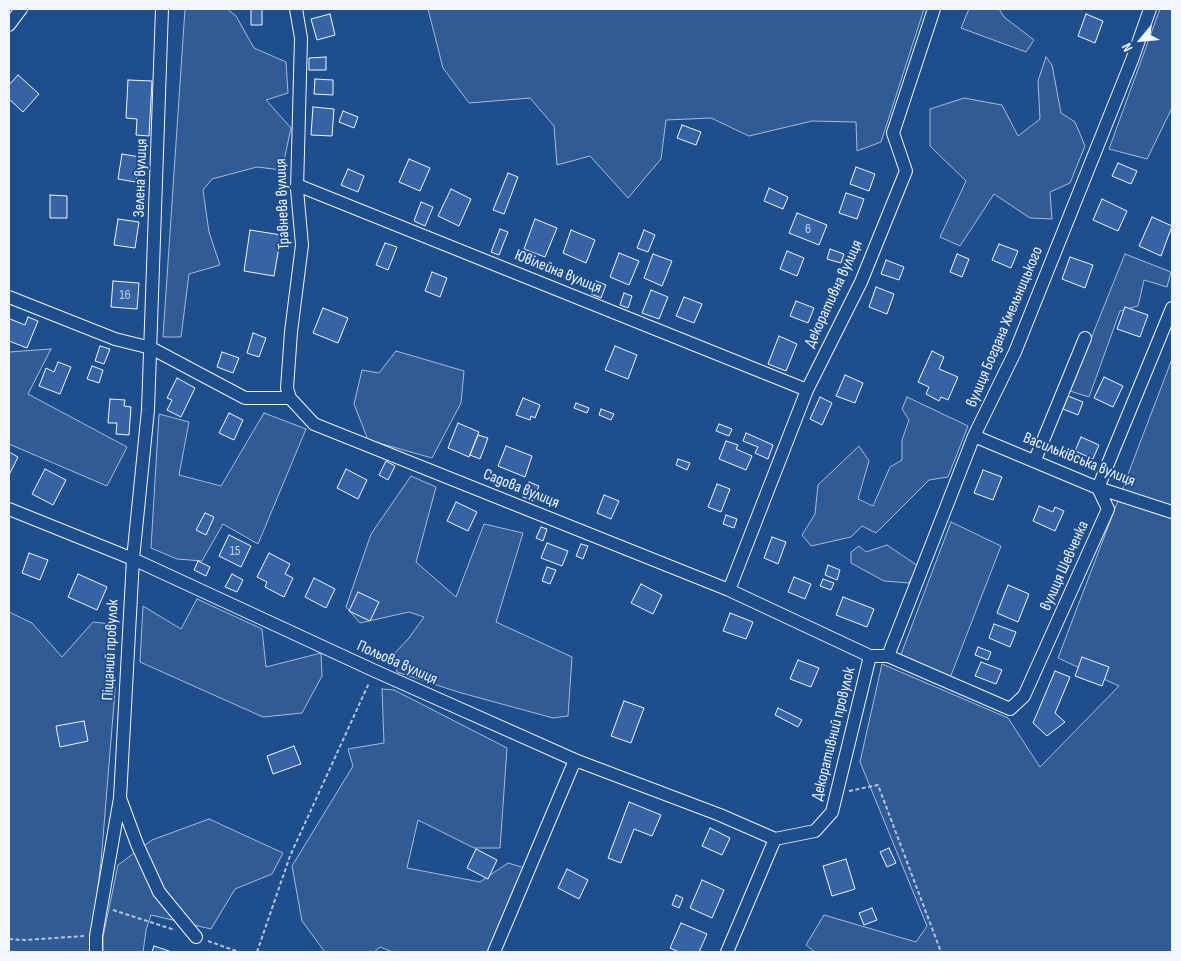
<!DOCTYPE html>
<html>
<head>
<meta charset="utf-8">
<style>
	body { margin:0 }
	#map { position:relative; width:1181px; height:961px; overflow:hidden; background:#1f4e8c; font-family:"Sofia Sans Condensed",sans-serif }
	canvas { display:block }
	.frame { position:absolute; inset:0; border:10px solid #f2f6ff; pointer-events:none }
	.north { position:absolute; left:1116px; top:15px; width:50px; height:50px; -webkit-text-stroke:4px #1f4e8c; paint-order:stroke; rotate:242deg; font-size:14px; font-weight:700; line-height:20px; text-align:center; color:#f2f6ff }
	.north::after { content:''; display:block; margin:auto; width:18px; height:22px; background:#f2f6ff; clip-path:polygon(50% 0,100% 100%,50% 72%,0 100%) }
</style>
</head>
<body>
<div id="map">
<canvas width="1181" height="961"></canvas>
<div class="frame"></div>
<div class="north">N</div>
</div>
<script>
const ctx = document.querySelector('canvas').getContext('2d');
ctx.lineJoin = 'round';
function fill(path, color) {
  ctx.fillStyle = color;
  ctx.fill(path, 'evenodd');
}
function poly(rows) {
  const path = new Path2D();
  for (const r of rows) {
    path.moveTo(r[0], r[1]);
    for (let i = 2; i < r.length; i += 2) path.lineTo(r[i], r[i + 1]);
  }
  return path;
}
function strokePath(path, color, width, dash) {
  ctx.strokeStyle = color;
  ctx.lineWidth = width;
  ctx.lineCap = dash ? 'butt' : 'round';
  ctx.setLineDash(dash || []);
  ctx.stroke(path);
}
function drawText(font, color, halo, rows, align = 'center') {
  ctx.font = font + ' "Sofia Sans Condensed",sans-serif';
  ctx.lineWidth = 4;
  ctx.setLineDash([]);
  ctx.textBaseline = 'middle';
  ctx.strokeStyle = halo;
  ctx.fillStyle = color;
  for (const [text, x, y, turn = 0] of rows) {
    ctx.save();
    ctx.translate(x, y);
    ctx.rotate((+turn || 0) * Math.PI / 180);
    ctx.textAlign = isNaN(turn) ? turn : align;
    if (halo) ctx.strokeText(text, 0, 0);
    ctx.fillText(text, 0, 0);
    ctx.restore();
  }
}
const green = poly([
	[185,9,227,9,236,16,254,48,286,62,288,93,266,100,291,128,282,170,257,167,212,179,203,190,209,232,220,265,189,274,181,337,163,337,185,9],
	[428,9,924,9,881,142,857,151,856,122,812,121,749,136,711,118,666,120,661,159,628,198,590,156,557,165,554,126,530,98,469,103,443,68,428,9],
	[969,9,999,9,1004,17,1034,40,1026,52,961,28,969,9],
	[1160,9,1172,9,1172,108,1147,159,1109,149,1160,9],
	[1046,57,1052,65,1061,113,1075,122,1085,146,1070,183,1050,192,1052,219,1030,218,994,194,960,246,940,237,966,181,930,146,930,109,964,98,1002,105,1018,136,1040,119,1038,81,1046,57],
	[1125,254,1171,272,1167,287,1144,280,1138,306,1120,311,1089,397,1070,391,1125,254],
	[51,349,28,394,127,447,107,486,9,444,9,352,51,349],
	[396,351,464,371,461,403,432,458,368,440,354,404,362,370,379,373,396,351],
	[1172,359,1172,952,815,952,806,945,824,915,916,942,927,926,860,762,882,664,1008,718,1040,767,1119,686,1058,658,1172,359],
	[907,397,968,426,948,477,929,480,876,533,862,526,851,537,811,546,802,535,815,514,818,485,859,446,869,461,858,499,873,506,890,467,902,460,902,440,909,420,902,409,907,397],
	[264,413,306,429,258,544,223,524,202,561,177,559,151,548,159,414,189,422,179,475,221,486,264,413],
	[411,476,436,487,416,562,456,597,484,524,523,533,496,622,572,657,568,716,553,718,458,692,397,672,394,654,409,638,424,617,409,612,360,623,346,607,371,534,411,476],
	[951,522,1001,546,950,678,900,657,951,522],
	[887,545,918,566,909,583,884,581,851,563,851,552,859,546,866,552,887,545],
	[197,599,262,629,266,667,321,653,322,676,302,713,263,717,140,662,143,606,181,629,197,599],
	[9,612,32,623,62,657,93,622,111,624,115,691,101,862,90,952,9,952,9,612],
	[382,689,394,690,507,748,500,848,474,848,418,820,407,868,480,882,508,863,525,868,489,952,393,952,380,947,374,952,325,952,302,921,292,866,353,766,348,749,384,743,382,689],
	[209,819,283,853,272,874,235,889,211,929,151,915,146,930,143,952,103,952,103,937,118,865,152,840,209,819]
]);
const building = poly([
	[251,9,262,9,262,25,251,25,251,9],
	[330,14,335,35,317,40,311,19,330,14],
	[1086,14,1103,21,1095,43,1078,36,1086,14],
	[326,57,326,70,309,70,309,58,326,57],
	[18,75,39,94,23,112,9,99,9,85,18,75],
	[315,79,333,80,333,95,314,94,315,79],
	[128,80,152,81,149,136,136,135,137,119,126,118,128,80],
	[313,107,334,109,332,136,311,135,313,107],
	[343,111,358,117,354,128,339,122,343,111],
	[682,125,701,132,696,145,677,138,682,125],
	[122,154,140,157,136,182,118,179,122,154],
	[409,159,430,168,420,191,399,182,409,159],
	[1118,163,1137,171,1131,184,1112,176,1118,163],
	[856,167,875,174,869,191,850,184,856,167],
	[348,169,364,176,358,192,341,185,348,169],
	[508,173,518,177,504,214,493,210,508,173],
	[769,188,788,197,783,209,764,201,769,188],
	[451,189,471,199,459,226,438,216,451,189],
	[846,193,864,199,857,219,839,213,846,193],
	[50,195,67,196,67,218,50,218,50,195],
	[1102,199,1127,211,1118,231,1093,220,1102,199],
	[421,202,433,207,425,226,414,221,421,202],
	[797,213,827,225,819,245,789,233,797,213],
	[1152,217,1172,226,1161,256,1139,246,1152,217],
	[118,219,139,222,135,248,114,245,118,219],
	[535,219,557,228,545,257,524,249,535,219],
	[500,229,508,232,499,255,491,252,500,229],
	[250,230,281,235,274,276,244,271,250,230],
	[571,230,595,240,586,263,563,253,571,230],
	[644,230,655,235,648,252,637,248,644,230],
	[385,243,397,247,388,270,376,265,385,243],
	[999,244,1018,251,1011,268,992,260,999,244],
	[830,249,844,254,841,263,827,259,830,249],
	[787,251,804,258,797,276,780,269,787,251],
	[619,253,639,261,629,285,610,277,619,253],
	[653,254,672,261,662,286,644,278,653,254],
	[957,254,969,259,962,277,950,272,957,254],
	[1070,257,1093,265,1085,288,1062,279,1070,257],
	[886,260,904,267,899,280,881,274,886,260],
	[432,272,447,278,440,297,425,291,432,272],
	[113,281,139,283,137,309,111,307,113,281],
	[596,281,606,285,601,298,591,294,596,281],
	[876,287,894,294,887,314,869,307,876,287],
	[651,290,668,297,659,319,642,313,651,290],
	[624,293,632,296,628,308,620,305,624,293],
	[684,297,702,304,694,323,676,316,684,297],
	[796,301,814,308,808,323,790,316,796,301],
	[1125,307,1148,315,1140,337,1117,329,1125,307],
	[323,308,348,318,338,343,313,333,323,308],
	[28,317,38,321,27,348,9,341,9,322,10,319,25,325,28,317],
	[253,333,266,338,259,357,247,353,253,333],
	[779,336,797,344,786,371,768,364,779,336],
	[100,346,110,349,104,364,95,361,100,346],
	[615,346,637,355,628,379,605,370,615,346],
	[932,351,944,357,939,369,958,377,948,400,941,397,939,401,926,394,929,387,918,382,932,351],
	[222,352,239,358,233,373,217,367,222,352],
	[58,362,71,367,60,394,39,386,46,368,54,372,58,362],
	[92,366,103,370,99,383,87,379,92,366],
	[845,375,863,383,855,403,836,396,845,375],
	[1104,377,1123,386,1113,407,1094,398,1104,377],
	[177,378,195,388,181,417,167,410,172,400,167,398,177,378],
	[1068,396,1083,402,1078,415,1063,409,1068,396],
	[820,397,832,403,822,425,810,419,820,397],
	[523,398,540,405,535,418,531,416,530,420,516,415,523,398],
	[110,399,125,400,124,406,131,407,129,435,116,434,117,423,108,423,110,399],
	[576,403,589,408,587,413,574,408,576,403],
	[601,409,614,414,611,420,599,415,601,409],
	[229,413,243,420,234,440,219,433,229,413],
	[458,423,479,432,469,457,448,448,458,423],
	[719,424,732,429,729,436,716,431,719,424],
	[746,433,773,445,768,459,755,453,758,447,743,441,746,433],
	[478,435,488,438,480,459,470,455,478,435],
	[1081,437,1099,445,1093,459,1075,451,1081,437],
	[726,441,738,445,736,449,752,456,746,470,719,459,726,441],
	[506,446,532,456,525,477,498,466,506,446],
	[9,452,18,457,9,475,9,452],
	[678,459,690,463,687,470,676,465,678,459],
	[386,461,395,466,388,480,379,475,386,461],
	[45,469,66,480,53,505,32,494,45,469],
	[346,469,367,480,358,499,337,488,346,469],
	[983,470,1002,477,993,500,974,493,983,470],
	[529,482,539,486,533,501,523,497,529,482],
	[717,484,730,489,721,512,708,507,717,484],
	[604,495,619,501,611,519,597,513,604,495],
	[456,502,477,512,468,531,447,521,456,502],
	[1039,506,1053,512,1055,507,1064,511,1055,531,1033,521,1039,506],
	[205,513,214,517,206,535,196,530,205,513],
	[726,515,737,519,734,528,723,524,726,515],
	[541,527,547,529,543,541,536,538,541,527],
	[229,535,251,546,241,567,219,556,229,535],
	[772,537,786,542,778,564,764,558,772,537],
	[547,543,568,551,562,566,541,558,547,543],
	[581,544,588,546,583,559,576,556,581,544],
	[29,553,48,560,40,580,22,573,29,553],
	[269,553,290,564,285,574,293,578,284,597,265,587,267,582,257,577,269,553],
	[198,561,210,567,206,576,194,570,198,561],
	[828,565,840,570,837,580,825,575,828,565],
	[547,567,556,570,550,584,542,581,547,567],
	[78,574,107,587,97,610,68,597,78,574],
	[232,574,243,580,237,592,225,587,232,574],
	[794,577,811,584,805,599,788,592,794,577],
	[314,578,335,589,326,608,305,597,314,578],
	[823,579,834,583,831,590,820,586,823,579],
	[641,584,662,595,653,614,631,603,641,584],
	[1008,585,1029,594,1018,622,997,613,1008,585],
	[358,592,379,602,370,621,349,611,358,592],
	[843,597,874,609,867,627,836,615,843,597],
	[730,613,753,622,746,639,723,631,730,613],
	[994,624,1016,632,1010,647,989,638,994,624],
	[978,647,991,652,988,660,975,655,978,647],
	[1082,657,1109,667,1102,686,1075,676,1082,657],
	[798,660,819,668,811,687,790,679,798,660],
	[981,662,1002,670,996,684,975,676,981,662],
	[1055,671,1070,677,1055,713,1065,722,1047,736,1033,723,1055,671],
	[624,701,644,708,631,743,611,736,624,701],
	[778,708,802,720,798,727,775,715,778,708],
	[84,721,88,741,60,747,56,726,84,721],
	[294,746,301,764,273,774,267,756,294,746],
	[629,802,661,815,652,836,634,829,621,863,608,858,629,802],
	[710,828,730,838,722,855,702,846,710,828],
	[889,848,896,863,887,867,880,852,889,848],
	[476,849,497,860,488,879,467,868,476,849],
	[846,859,855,889,832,896,823,866,846,859],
	[567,869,588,880,579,899,558,888,567,869],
	[702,880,724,890,712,918,690,908,702,880],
	[676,895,683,898,679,908,672,905,676,895],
	[872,908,877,920,864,925,859,913,872,908],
	[681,923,707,934,699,952,679,952,670,948,681,923],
	[154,946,172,952,152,952,154,946]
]);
const path = poly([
	[849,791,878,785,941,952],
	[113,910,175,930],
	[9,939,25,940,84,936],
	[208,941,239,952],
	[257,952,290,856,369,683]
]);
const minor = poly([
	[9,25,21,9],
	[297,185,807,390],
	[9,297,115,339,151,348,245,398,290,398,314,424,729,590,870,656,888,656,1010,709,1024,696,1108,509,1098,488,1172,308],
	[290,398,287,388,291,332,302,245,297,189,301,38,296,9],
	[974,436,1098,488,1172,512],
	[1035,460,1085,338],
	[9,509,133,559,375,671,575,760,720,815,775,839],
	[729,590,807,390,861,282,906,171,893,133,934,9],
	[888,656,974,436,1015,352,1132,60,1150,9],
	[120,798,137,844,159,892,196,937],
	[96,952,96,936,120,798,133,559,148,410,162,9],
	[494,952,575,760],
	[727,952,775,839,815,831,832,812,870,656]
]);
const numberNames = [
	["6",808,229],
	["16",125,295],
	["15",235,551]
];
const streetNames = [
	["Зелена вулиця",141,178,-88],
	["Травнева вулиця",283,204,-92],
	["Ювілейна вулиця",558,272,22],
	["Декоративна вулиця",834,294,-65],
	["вулиця Богдана Хмельницького",1005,327,-67],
	["Васильківська вулиця",1079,460,22],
	["Садова вулиця",521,489,22],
	["вулиця Шевченка",1065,566,-66],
	["Піщаний провулок",111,650,-87],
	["Польова вулиця",397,663,24],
	["Декоративний провулок",834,734,-76]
];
fill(green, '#305b95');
strokePath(green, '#a8bbd7', 1);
fill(building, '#3563a3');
strokePath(building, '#f2f6ff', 1);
strokePath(minor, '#f2f6ff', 14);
strokePath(path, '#b3c4dc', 2, [4, 2.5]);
strokePath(minor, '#1f4e8c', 12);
drawText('14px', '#c3d1e8', null, numberNames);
drawText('16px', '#f2f6ff', '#1f4e8c', streetNames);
</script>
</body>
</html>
